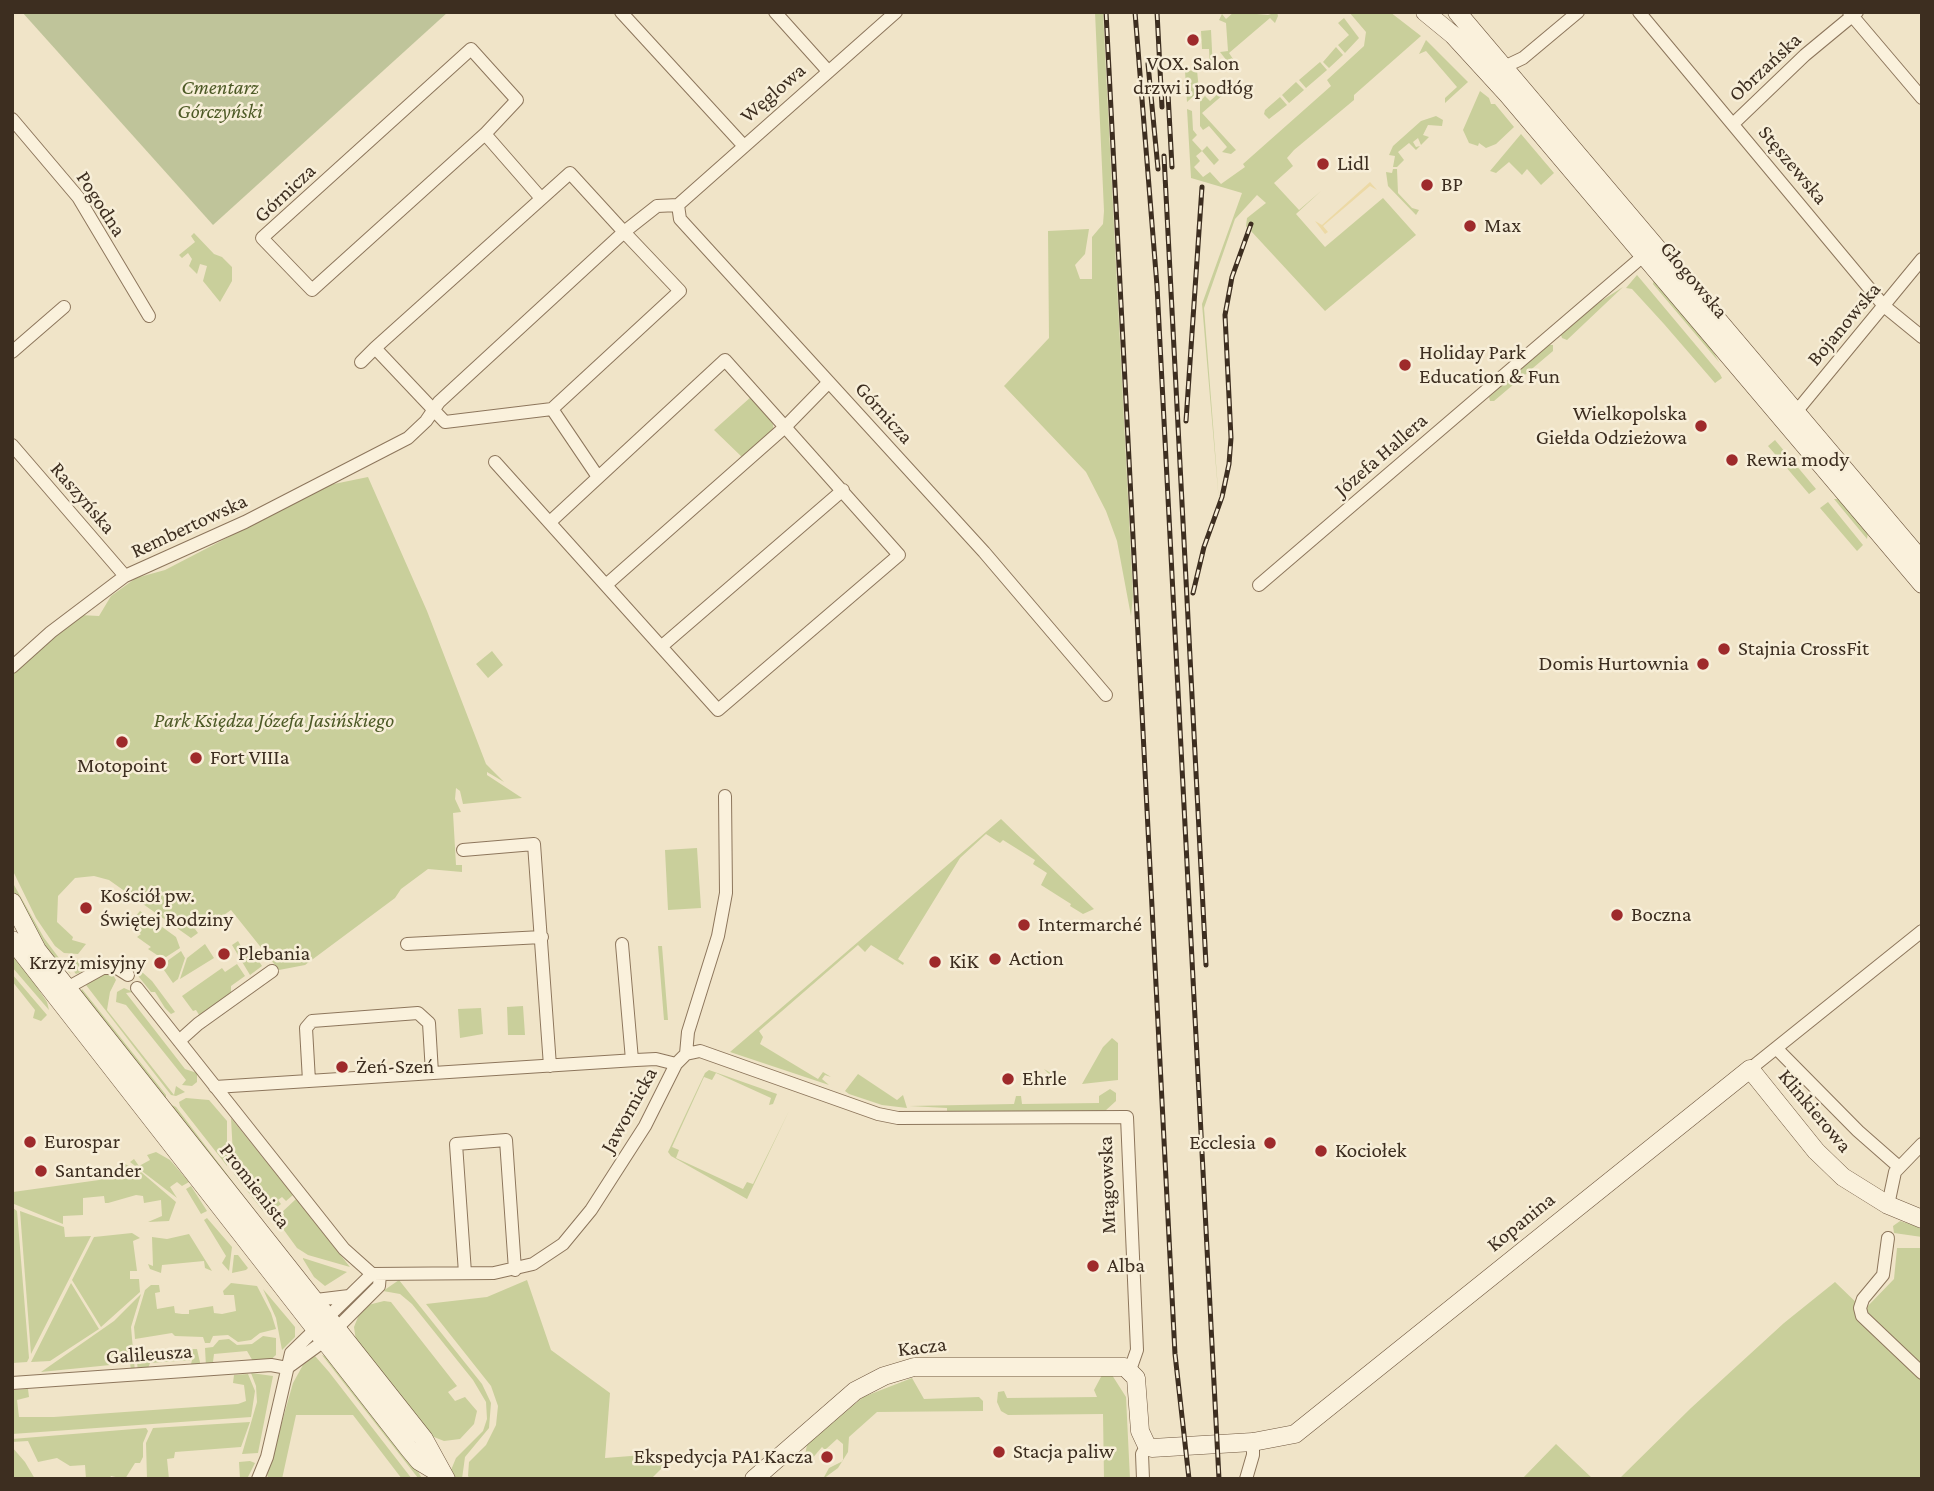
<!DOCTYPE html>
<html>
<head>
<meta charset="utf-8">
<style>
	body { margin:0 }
	#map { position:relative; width:1934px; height:1491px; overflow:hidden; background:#f0e4c8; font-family:"Crimson Pro",serif }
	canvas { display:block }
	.frame { position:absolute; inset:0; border:14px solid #3d2e20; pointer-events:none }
</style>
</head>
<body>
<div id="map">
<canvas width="1934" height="1491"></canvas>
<div class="frame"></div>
</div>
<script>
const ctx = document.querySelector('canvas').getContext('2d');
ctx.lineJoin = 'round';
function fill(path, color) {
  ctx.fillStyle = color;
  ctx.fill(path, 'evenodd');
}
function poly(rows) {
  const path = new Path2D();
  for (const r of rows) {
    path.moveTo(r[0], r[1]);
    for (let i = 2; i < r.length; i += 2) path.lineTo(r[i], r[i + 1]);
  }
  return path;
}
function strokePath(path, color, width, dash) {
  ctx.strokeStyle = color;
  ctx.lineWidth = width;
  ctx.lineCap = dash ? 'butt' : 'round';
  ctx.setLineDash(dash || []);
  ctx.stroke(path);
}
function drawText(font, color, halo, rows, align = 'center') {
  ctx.font = font + ' "Crimson Pro",serif';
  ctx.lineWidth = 5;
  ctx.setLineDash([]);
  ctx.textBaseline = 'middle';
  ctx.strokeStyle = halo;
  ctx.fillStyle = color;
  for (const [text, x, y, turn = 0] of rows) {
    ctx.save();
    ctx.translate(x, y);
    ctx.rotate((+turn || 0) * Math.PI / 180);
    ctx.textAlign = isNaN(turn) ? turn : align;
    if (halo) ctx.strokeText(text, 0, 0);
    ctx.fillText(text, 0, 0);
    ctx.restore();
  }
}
const green = poly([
	[1095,12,1103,12,1133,595,1131,616,1117,541,1106,511,1086,472,1004,386,1049,338,1048,231,1089,229,1085,254,1075,265,1080,279,1092,279,1092,237,1103,224,1104,211],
	[1234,12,1268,15,1277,12,1278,16,1275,23,1270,18,1229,53,1233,59,1227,61,1220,52,1228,51,1226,23,1219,20,1222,14,1226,19],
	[1349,12,1390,12,1421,36,1354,95,1354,100,1294,150,1287,158,1293,166,1274,183,1299,210,1321,191,1296,214,1325,247,1383,198,1416,235,1325,311,1251,231,1253,224,1249,223,1247,228,1246,226,1247,218,1266,203,1257,195,1235,219,1204,308,1219,502,1202,304,1242,193,1191,178,1187,109,1192,111,1193,130,1197,135,1192,140,1202,151,1207,146,1219,160,1214,165,1202,151,1196,156,1200,161,1194,167,1203,177,1210,172,1221,184,1245,167,1243,164,1331,86,1327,80,1364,46,1366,32],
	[1344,18,1359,38,1345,53,1338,45,1349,35,1338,23],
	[1211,30,1213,70,1210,70,1209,49,1202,49,1201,31],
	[1426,40,1468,82,1445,103,1445,98,1457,87,1426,51,1419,54],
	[1336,47,1343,55,1329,68,1323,62],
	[1320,62,1327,70,1306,88,1299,80],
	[1197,70,1199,91,1187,102,1185,71],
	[1296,82,1304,90,1289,103,1282,95],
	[1221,91,1224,94,1202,113,1236,150,1231,154,1222,152,1227,147,1209,126,1203,130,1200,126,1200,101,1205,96,1210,101],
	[1480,91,1489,98,1491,104,1495,104,1514,127,1496,144,1486,148,1479,143,1478,146,1469,143,1463,130],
	[1280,97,1287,105,1269,119,1264,114,1265,110],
	[1436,116,1443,120,1442,126,1428,125,1423,135,1429,137,1421,145,1418,138,1413,142,1416,147,1420,146,1416,150,1409,143,1398,152,1404,160,1397,167,1393,167,1395,156,1389,155,1393,146,1421,121],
	[1521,134,1554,173,1541,185,1527,169,1522,175,1509,162,1496,173,1490,171],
	[1393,169,1397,169,1398,193,1412,208,1419,210,1416,215,1388,186,1386,172,1392,173],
	[194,233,214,254,222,257,232,267,232,281,220,302,203,281,207,266,200,264,197,274,189,266,192,259,188,253,182,258,179,255,195,242,191,236],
	[1637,275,1720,374,1722,378,1715,383,1664,324,1632,289,1626,288],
	[1654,280,1706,339,1719,362,1653,284],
	[1623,287,1567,340,1562,338,1561,335,1595,305],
	[1548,345,1553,345,1553,351,1494,401,1490,401,1489,397],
	[752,396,772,418,774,432,743,458,714,430],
	[1775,440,1816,489,1809,494,1768,446],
	[368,477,427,611,486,764,504,782,487,772,487,775,522,798,463,804,460,791,456,788,455,799,461,812,453,813,456,865,462,865,462,872,428,869,401,889,395,898,305,965,279,970,231,910,210,925,207,921,195,929,198,933,191,938,109,880,94,876,75,878,58,896,57,922,73,937,72,940,86,944,78,954,64,953,55,946,36,918,12,869,12,673,80,615,99,616,111,596,136,578,165,570,329,485],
	[1834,499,1841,499,1868,532,1867,539],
	[1828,502,1863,545,1857,551,1820,508],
	[492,651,503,665,488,678,476,664],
	[1001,819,1094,909,1083,914,1070,906,1071,904,1041,885,1047,873,1033,864,1035,860,1003,840,1000,843,986,834,960,858,898,959,904,963,903,965,871,945,865,952,858,945,759,1031,763,1037,760,1044,818,1079,823,1072,831,1077,825,1075,822,1079,829,1085,730,1052],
	[697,848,701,908,668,910,665,850],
	[14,885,44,938,71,974,50,955,28,921,12,891],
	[140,911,176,937,180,948,163,959,148,949,151,947,137,937,141,934,128,925],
	[238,941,245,953,251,949,262,966,250,975,232,945],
	[205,944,214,958,180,979,187,958],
	[658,946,662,946,668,1020,664,1020],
	[12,950,47,1002,49,1010,12,967],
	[181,951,185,958,178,979,173,983,157,960,163,964],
	[65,960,98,961,96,966,76,974],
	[133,964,152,981,175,1012,171,1014,165,1008,155,992,151,992,131,967],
	[237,964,245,976,231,986,231,995,201,1018,196,1010,193,1011,182,996,222,968,225,972],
	[104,973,112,973,116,980,110,992,107,1010,174,1095,176,1086,185,1092,176,1096,171,1095,86,985],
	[12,974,47,1015,41,1021,33,1018,35,1010,12,981],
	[124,988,133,992,126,993,185,1069,197,1073,197,1082,192,1086,182,1085,186,1080,126,1005,116,1002,117,992],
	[82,989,166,1095,166,1099,80,993],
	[523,1006,525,1035,508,1035,507,1007],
	[481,1008,483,1034,460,1038,458,1009],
	[1112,1038,1118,1043,1118,1080,1082,1084,1103,1047],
	[1044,1069,1059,1078,1057,1082,1063,1085,1065,1082,1066,1086,1026,1087,1026,1084,1040,1083,1040,1075,1046,1078,1049,1074],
	[709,1070,777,1094,773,1104,769,1105,771,1098,716,1073,712,1080,704,1077,672,1147,679,1150,676,1158,743,1189,747,1182,753,1184,789,1111,747,1199,671,1156,668,1152,705,1073],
	[858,1074,897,1100,903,1095,907,1108,882,1105,849,1094,845,1091],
	[1110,1089,1116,1093,1116,1101,1105,1111,947,1112,947,1108,909,1106,1014,1104,1016,1096,1021,1096,1022,1104,1099,1103,1099,1096],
	[186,1098,209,1100,227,1121,227,1166,180,1106,179,1102],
	[170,1104,176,1107,255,1211],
	[231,1118,293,1195,286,1201,282,1197,278,1200,281,1204,270,1213,263,1211,234,1174],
	[156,1152,170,1160,189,1182,182,1186,177,1182,170,1187,177,1198,130,1162,134,1159,139,1166,150,1160,147,1155],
	[123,1163,141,1172,176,1202,169,1221,148,1222,162,1216,161,1200,144,1203,143,1196,136,1195,108,1203,105,1203,104,1196,83,1198,83,1215,63,1216,63,1224,14,1204,13,1192,99,1180],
	[191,1186,207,1211,201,1214,186,1189],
	[296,1199,350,1267,308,1255,297,1248,278,1222,280,1214],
	[13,1208,17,1211,29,1358,27,1362,12,1363],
	[20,1211,64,1227,65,1237,91,1236,31,1354],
	[207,1218,232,1247,229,1271,222,1263,226,1256,204,1220],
	[1900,1221,1922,1228,1922,1237,1894,1233,1893,1226],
	[132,1233,140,1238,133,1241,137,1271,130,1271,130,1279,139,1279,140,1292,101,1327,72,1280,94,1237],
	[189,1234,212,1271,205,1268,204,1261,162,1265,161,1273,150,1269,148,1264,153,1266,152,1237,167,1239],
	[1897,1248,1922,1248,1922,1479,1619,1479,1691,1408,1784,1323,1835,1282,1864,1310,1894,1279],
	[234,1255,238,1255,248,1268,246,1270,232,1273],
	[303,1259,303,1258,347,1272,325,1286,314,1277],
	[399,1280,482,1384,491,1403,489,1428,465,1457,462,1479,456,1479,451,1470,456,1458,483,1431,487,1419,486,1402,473,1380,412,1304,400,1294,383,1291],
	[527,1280,551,1350,610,1393,605,1458,670,1453,670,1460,651,1479,470,1479,468,1476,469,1462,486,1445,496,1425,498,1406,491,1386,426,1304,487,1297],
	[71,1283,99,1329,50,1361,31,1362],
	[231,1283,257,1286,271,1313,276,1329,260,1333,251,1340,238,1342,228,1335,213,1336,210,1343,205,1343,203,1337,175,1336,172,1333,135,1339,134,1327,145,1290,151,1285,159,1285,160,1292,155,1293,157,1309,174,1306,175,1313,182,1314,189,1314,189,1310,213,1306,214,1313,222,1314,236,1311,234,1295,224,1295,223,1291],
	[263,1289,295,1327,295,1337,282,1350,276,1318],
	[141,1294,131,1327,135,1372,131,1370,130,1363,41,1372,114,1321],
	[384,1301,391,1302,457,1386,448,1392,455,1401,465,1397,477,1411,474,1424,460,1439,444,1441,429,1435,356,1341,354,1327,360,1312,368,1305],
	[263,1336,276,1338,276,1355,268,1362,254,1363,247,1351,214,1354,213,1362,206,1367,205,1348,213,1347,219,1340,229,1339,237,1345,252,1344],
	[192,1349,197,1349,201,1367,190,1368,192,1360,150,1363,147,1371,138,1372,137,1362,149,1359,173,1359],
	[322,1355,328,1357,416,1467,422,1479,418,1478],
	[315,1356,329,1372,412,1479,402,1479,353,1415,296,1415,282,1479,269,1479,267,1475,293,1383,303,1365],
	[251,1373,273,1376,258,1453,242,1454,257,1402,256,1386],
	[248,1374,255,1391,251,1417,12,1434,12,1390,28,1389,29,1397,17,1400,19,1417,54,1417,238,1404,246,1401,244,1385,233,1383,234,1375],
	[1102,1375,1112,1375,1126,1397,1130,1479,1104,1479,1103,1414,1008,1415,1001,1411,997,1402,998,1392,1004,1391,1007,1398,1097,1397,1094,1390],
	[912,1378,924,1399,979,1397,983,1401,983,1411,877,1412,849,1437,848,1452,838,1468,823,1479,829,1468,843,1461,843,1444,837,1439,825,1450,822,1447,810,1461,805,1455,807,1445,863,1397],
	[250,1422,241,1447,175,1452,174,1458,167,1459,169,1479,147,1479,146,1443,153,1428],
	[146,1428,148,1431,143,1443,143,1457,140,1463,135,1463,125,1479,111,1476,109,1479,86,1479,85,1465,70,1466,57,1458,38,1462,28,1441,12,1442,12,1439],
	[1556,1444,1593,1479,1522,1479],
	[12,1447,25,1462,35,1479,12,1479],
	[250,1461,255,1463,247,1479,240,1479,239,1462]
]);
const sand = poly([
	[1370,182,1377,190,1370,186,1323,226,1328,232,1325,234,1315,221,1322,225]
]);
const cemetery = poly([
	[22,12,448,12,213,225]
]);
const street = poly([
	[621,12,743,145],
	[775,12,828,71],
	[1639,12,1884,306,1922,337],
	[1849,12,1922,98],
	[471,49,517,100,485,134,312,290,262,238,471,49],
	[1504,67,1523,58,1578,12],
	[12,119,78,197,149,316],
	[1733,124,1805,55,1857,12],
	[485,134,540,197],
	[678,205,680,219,984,552,1106,695],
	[678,205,896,12],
	[12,352,64,307],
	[361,362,375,348],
	[552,409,445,422,375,348,570,173,624,232,657,206,678,205],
	[552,409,598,477],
	[1796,412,1922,259],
	[12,445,125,576],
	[495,462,718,710,899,555,785,427,829,382],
	[550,522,725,360,785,427,606,585],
	[1259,585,1649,251],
	[662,646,843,490],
	[12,667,51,632,125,576,245,522,408,438,426,421,439,402,624,232,680,291,552,409],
	[463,850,534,844,550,1066],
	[407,944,542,937],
	[622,944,632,1060],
	[67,988,103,968,117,968,128,975],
	[137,988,344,1249,372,1274,494,1273,533,1264,563,1244,591,1210,645,1126,676,1064,686,1054,688,1032,718,936,726,893,725,796],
	[179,1041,198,1024,272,971],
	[1776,1048,1858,1131,1899,1167],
	[686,1054,700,1051,878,1114,898,1118,1127,1117,1137,1350,1130,1370],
	[1750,1069,1922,931],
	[309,1081,306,1028,312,1021,418,1013,429,1023,432,1073],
	[215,1087,636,1060,656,1059,676,1064],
	[1888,1205,1895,1172,1922,1144],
	[1888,1238,1883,1275,1863,1299,1860,1308,1862,1316,1922,1373],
	[465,1273,456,1144,506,1140,515,1270],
	[316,1300,349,1296],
	[287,1368,324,1341,379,1286,380,1274],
	[12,1383,271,1365,287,1368],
	[258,1479,267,1457,291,1353,372,1274],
	[1143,1479,1142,1454,1147,1446],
	[1246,1479,1253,1455,1253,1442]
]);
const secondary = poly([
	[1425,12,1453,35,1508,95,1922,584],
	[1457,12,1922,561],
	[12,902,37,950,424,1439,446,1479],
	[12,940,409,1449,419,1461,444,1476],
	[754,1479,855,1391,884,1376,914,1367,1125,1367,1136,1378,1140,1431,1147,1446,1152,1448,1253,1442,1295,1434,1750,1069,1816,1151,1843,1177,1888,1205,1922,1219]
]);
const rail = poly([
	[1106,12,1175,1354,1189,1479],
	[1135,12,1157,286,1219,1479],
	[1157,12,1162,107],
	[1148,64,1158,169],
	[1168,94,1172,167],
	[1164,156,1206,965],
	[1186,421,1202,187],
	[1193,593,1204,547,1222,497,1229,464,1231,438,1225,315,1232,277,1251,224]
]);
const markers = [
	[1193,40,7,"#9e2a2b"],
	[1323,164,7,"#9e2a2b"],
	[1427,185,7,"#9e2a2b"],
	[1470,226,7,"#9e2a2b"],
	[1405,365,7,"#9e2a2b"],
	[1701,426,7,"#9e2a2b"],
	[1732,460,7,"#9e2a2b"],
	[1724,649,7,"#9e2a2b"],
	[1703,664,7,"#9e2a2b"],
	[122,742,7,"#9e2a2b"],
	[196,758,7,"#9e2a2b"],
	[86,908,7,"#9e2a2b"],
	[1617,915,7,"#9e2a2b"],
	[1024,925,7,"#9e2a2b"],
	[224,954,7,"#9e2a2b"],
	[995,959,7,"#9e2a2b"],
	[935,962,7,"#9e2a2b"],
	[160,963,7,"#9e2a2b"],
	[342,1067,7,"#9e2a2b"],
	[1008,1079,7,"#9e2a2b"],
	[30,1142,7,"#9e2a2b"],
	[1270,1143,7,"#9e2a2b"],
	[1321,1151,7,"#9e2a2b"],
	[41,1171,7,"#9e2a2b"],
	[1093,1266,7,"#9e2a2b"],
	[999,1452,7,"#9e2a2b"],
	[827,1457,7,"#9e2a2b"]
];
const poiNames = [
	["VOX. Salon",1193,64,"center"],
	["drzwi i podłóg",1193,88,"center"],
	["Lidl",1337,164],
	["BP",1441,185],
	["Max",1484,226],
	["Holiday Park",1419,353],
	["Education & Fun",1419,377],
	["Wielkopolska",1687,414,"right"],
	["Giełda Odzieżowa",1687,438,"right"],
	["Rewia mody",1746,460],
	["Stajnia CrossFit",1738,649],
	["Domis Hurtownia",1689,664,"right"],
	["Fort VIIIa",210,758],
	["Motopoint",122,766,"center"],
	["Kościół pw.",100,896],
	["Świętej Rodziny",100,920],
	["Boczna",1631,915],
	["Intermarché",1038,925],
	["Plebania",238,954],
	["Action",1009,959],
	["KiK",949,962],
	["Krzyż misyjny",146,963,"right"],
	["Żeń-Szeń",356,1067],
	["Ehrle",1022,1079],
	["Eurospar",44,1142],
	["Ecclesia",1256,1143,"right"],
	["Kociołek",1335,1151],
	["Santander",55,1171],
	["Alba",1107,1266],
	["Stacja paliw",1013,1452],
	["Ekspedycja PA1 Kacza",813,1457,"right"]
];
const streetNames = [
	["Obrzańska",1765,67,-43],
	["Węglowa",773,93,-41],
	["Stęszewska",1793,165,50],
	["Górnicza",285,193,-43],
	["Pogodna",101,204,57],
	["Głogowska",1694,280,50],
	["Bojanowska",1844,324,-50],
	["Górnicza",884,413,48],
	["Józefa Hallera",1381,455,-41],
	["Raszyńska",83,498,49],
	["Rembertowska",189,526,-25],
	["Jawornicka",629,1110,-61],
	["Klinkierowa",1815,1111,50],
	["Mrągowska",1107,1185,-92],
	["Promienista",255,1186,52],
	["Kopanina",1521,1222,-39],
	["Kacza",922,1347,-7],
	["Galileusza",149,1354,-4]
];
const parkNames = [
	["Cmentarz",220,88],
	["Górczyński",220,112],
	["Park Księdza Józefa Jasińskiego",274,721]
];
fill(green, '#c9cf9b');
fill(sand, '#ecd9a5');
fill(cemetery, '#bfc49a');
strokePath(street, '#8d765c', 14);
strokePath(secondary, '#6f573f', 19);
strokePath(street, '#faf1dc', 12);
strokePath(secondary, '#faf1dc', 18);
strokePath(rail, '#3d2e20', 5);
strokePath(rail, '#f7eed8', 2.5, [8]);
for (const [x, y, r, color] of markers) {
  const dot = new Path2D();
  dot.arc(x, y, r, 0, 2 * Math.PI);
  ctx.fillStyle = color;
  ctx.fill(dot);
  strokePath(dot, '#f7eed8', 2.5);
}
drawText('21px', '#3d2e20', '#f7eed8', poiNames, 'left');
drawText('21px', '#3d2e20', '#f7eed8', streetNames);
drawText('italic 21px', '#4d5a26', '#f7eed8', parkNames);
</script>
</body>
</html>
